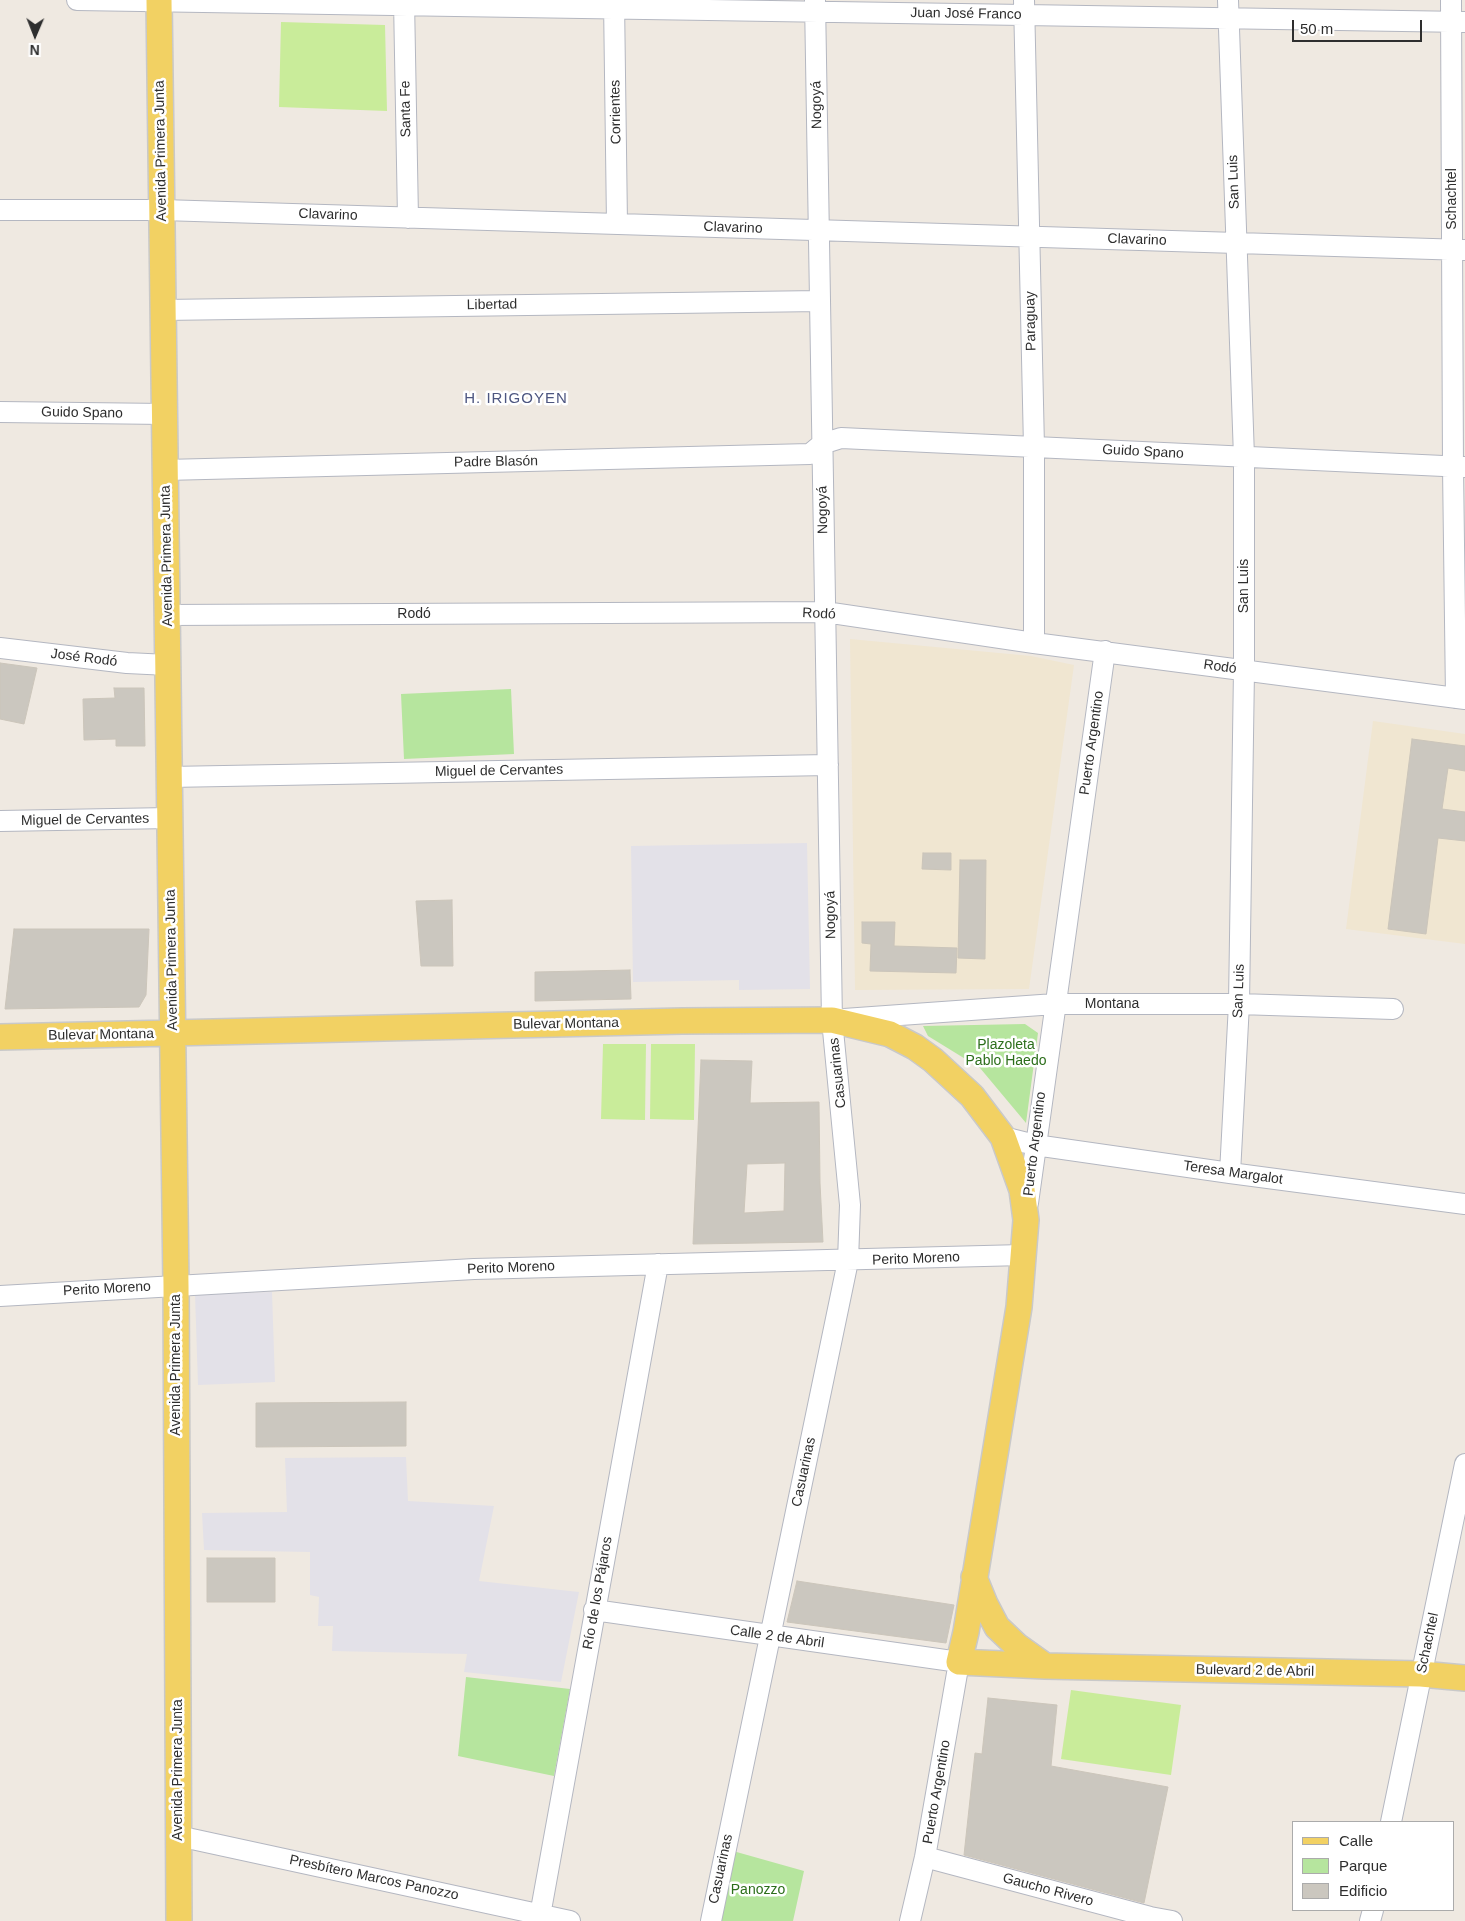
<!DOCTYPE html>
<html>
<head>
<meta charset="utf-8">
<style>
	body { margin:0 }
	#map { position:relative; width:1465px; height:1921px; overflow:hidden; background:#efe9e1; font-family:Arial,sans-serif }
	canvas { display:block }
	.legend { position:absolute; left:1292px; top:1821px; width:162px; height:90px; box-sizing:border-box; background:#fff; border:1px solid #ababab; margin:0; padding:6px 9px; list-style:none; font-size:15px; color:#2e2e2e }
	.legend li { display:flex; align-items:center; gap:10px; height:25px }
	.legend b { width:25px; border:1px solid #ababab }
	.north { position:absolute; left:10px; top:10px; width:50px; height:50px; -webkit-text-stroke:4px #fff; paint-order:stroke; rotate:181deg; font-size:14px; font-weight:700; line-height:20px; text-align:center; color:#2e2e2e }
	.north::after { content:''; display:block; margin:auto; width:18px; height:22px; background:#2e2e2e; clip-path:polygon(50% 0,100% 100%,50% 72%,0 100%) }
	.scale { position:absolute; left:1292px; top:20px; width:130px; height:22px; box-sizing:border-box; border:2px solid #2e2e2e; border-top:0; padding-left:6px; font-size:15px; line-height:18px; white-space:nowrap; color:#2e2e2e; -webkit-text-stroke:4px #fff; paint-order:stroke }
</style>
</head>
<body>
<div id="map">
<canvas width="1465" height="1921"></canvas>
<ul class="legend">
<li><b style="height:6px;background:#f2d163"></b>Calle</li>
<li><b style="height:14px;background:#b6e59e"></b>Parque</li>
<li><b style="height:14px;background:#cbc7bf"></b>Edificio</li>
</ul>
<div class="north">N</div>
<div class="scale">50 m</div>
</div>
<script>
const ctx = document.querySelector('canvas').getContext('2d');
ctx.lineJoin = 'round';
function fill(path, color) {
  ctx.fillStyle = color;
  ctx.fill(path, 'evenodd');
}
function poly(rows) {
  const path = new Path2D();
  for (const r of rows) {
    path.moveTo(r[0], r[1]);
    for (let i = 2; i < r.length; i += 2) path.lineTo(r[i], r[i + 1]);
  }
  return path;
}
function strokePath(path, color, width, dash) {
  ctx.strokeStyle = color;
  ctx.lineWidth = width;
  ctx.lineCap = dash ? 'butt' : 'round';
  ctx.setLineDash(dash || []);
  ctx.stroke(path);
}
function drawText(font, color, halo, rows, align = 'center') {
  ctx.font = font + ' Arial,sans-serif';
  ctx.lineWidth = 5;
  ctx.setLineDash([]);
  ctx.textBaseline = 'middle';
  ctx.strokeStyle = halo;
  ctx.fillStyle = color;
  for (const [text, x, y, turn = 0] of rows) {
    ctx.save();
    ctx.translate(x, y);
    ctx.rotate((+turn || 0) * Math.PI / 180);
    ctx.textAlign = isNaN(turn) ? turn : align;
    if (halo) ctx.strokeText(text, 0, 0);
    ctx.fillText(text, 0, 0);
    ctx.restore();
  }
}
const industrial = poly([
	[807,843,810,989,739,990,739,980,633,982,631,846],
	[272,1292,275,1382,198,1385,195,1294],
	[406,1457,408,1501,494,1506,479,1581,579,1592,561,1682,464,1672,467,1654,332,1651,333,1626,318,1626,319,1597,310,1595,310,1552,204,1550,202,1513,287,1512,285,1458]
]);
const education = poly([
	[850,639,1031,656,1074,665,1029,989,855,990],
	[1373,721,1465,734,1465,944,1346,929]
]);
const green = poly([
	[511,689,514,754,404,759,401,694],
	[1025,1024,1038,1033,1026,1123,980,1068,928,1036,923,1026],
	[466,1677,570,1689,554,1776,458,1756],
	[733,1851,804,1871,793,1921,719,1921]
]);
const pitch = poly([
	[281,22,385,25,387,111,279,107],
	[603,1044,646,1044,645,1120,601,1119],
	[651,1044,695,1044,694,1120,650,1119],
	[1071,1690,1181,1705,1171,1775,1061,1759]
]);
const building = poly([
	[0,663,37,668,24,724,0,719,0,663],
	[114,688,144,688,145,746,116,746,116,739,84,740,83,699,115,698,114,688],
	[1412,739,1465,746,1465,771,1448,768,1442,809,1465,812,1465,841,1438,838,1426,934,1388,929,1412,739],
	[923,853,951,853,951,870,922,869,923,853],
	[960,860,986,860,985,959,958,958,960,860],
	[452,900,453,966,421,966,416,901,452,900],
	[862,922,895,922,894,946,957,948,956,973,870,971,871,944,862,943,862,922],
	[14,929,149,929,146,995,139,1007,5,1009,14,929],
	[630,970,631,999,535,1001,535,972,630,970],
	[701,1060,752,1061,750,1103,819,1102,820,1183,823,1242,693,1244,701,1060],
	[785,1163,784,1211,744,1213,747,1164,785,1163],
	[406,1402,406,1446,256,1447,256,1403,406,1402],
	[207,1558,275,1558,275,1602,207,1602,207,1558],
	[797,1581,954,1605,946,1643,787,1622,797,1581],
	[988,1698,1057,1705,1051,1766,1168,1787,1144,1903,964,1855,975,1753,982,1754,988,1698]
]);
const minor = poly([
	[77,0,1465,22],
	[404,0,408,218],
	[614,0,617,224],
	[1024,0,1034,447,1034,643],
	[1228,0,1244,457,1244,670,1239,1004,1230,1173],
	[1451,0,1453,467,1456,698],
	[0,210,162,210,1465,250],
	[163,310,820,301],
	[0,412,165,414],
	[165,470,810,454,822,444,841,438,1465,467],
	[167,615,825,612,1034,643,1465,699],
	[0,648,127,663,168,665],
	[169,777,828,765],
	[0,821,170,818],
	[844,1019,1055,1004,1239,1004,1393,1009],
	[1003,1137,1035,1145,1230,1173,1465,1204],
	[1028,1203,1105,651],
	[0,1296,474,1269,1023,1255],
	[594,1610,959,1662,925,1857,910,1921],
	[1391,1822,1465,1464],
	[178,1836,570,1921],
	[925,1857,1150,1917,1172,1921],
	[539,1921,658,1264],
	[711,1921,848,1261,850,1205,832,1020,815,0],
	[1370,1921,1373,1910]
]);
const major = poly([
	[159,0,176,1285,179,1921],
	[0,1037,682,1021,832,1020,890,1034,915,1047,933,1060,972,1096,1003,1137,1022,1190,1026,1220,1019,1307,966,1632,959,1662,1045,1666,1421,1674,1465,1678],
	[974,1577,985,1604,997,1627,1017,1646,1045,1666]
]);
const streetNames = [
	["Juan José Franco",966,14,1],
	["Nogoyá",817,105,-91],
	["Santa Fe",406,109,-91],
	["Corrientes",616,112,-91],
	["Avenida Primera Junta",161,151,-91],
	["San Luis",1234,182,-92],
	["Schachtel",1452,199,-90],
	["Clavarino",328,215,2],
	["Clavarino",733,228,2],
	["Clavarino",1137,240,2],
	["Libertad",492,305,-1],
	["Paraguay",1031,321,-91],
	["Guido Spano",82,413,1],
	["Guido Spano",1143,452,3],
	["Padre Blasón",496,462,-1],
	["Nogoyá",823,510,-91],
	["Avenida Primera Junta",167,556,-91],
	["San Luis",1244,586,-90],
	["Rodó",414,614],
	["Rodó",819,614,3],
	["José Rodó",84,658,7],
	["Rodó",1220,667,8],
	["Puerto Argentino",1092,743,-82],
	["Miguel de Cervantes",499,771,-1],
	["Miguel de Cervantes",85,820,-1],
	["Nogoyá",831,915,-91],
	["Avenida Primera Junta",172,960,-91],
	["San Luis",1239,991,-88],
	["Montana",1112,1004],
	["Bulevar Montana",566,1024,-1],
	["Bulevar Montana",101,1035,-1],
	["Casuarinas",838,1073,-96],
	["Puerto Argentino",1035,1144,-83],
	["Teresa Margalot",1233,1173,8],
	["Perito Moreno",916,1259,-2],
	["Perito Moreno",511,1268,-2],
	["Perito Moreno",107,1289,-3],
	["Avenida Primera Junta",176,1365,-90],
	["Casuarinas",804,1472,-78],
	["Río de los Pájaros",598,1593,-80],
	["Calle 2 de Abril",777,1637,8],
	["Schachtel",1428,1643,-78],
	["Bulevard 2 de Abril",1255,1671,1],
	["Avenida Primera Junta",178,1770,-90],
	["Puerto Argentino",937,1792,-80],
	["Casuarinas",721,1869,-78],
	["Presbítero Marcos Panozzo",374,1878,12],
	["Gaucho Rivero",1048,1890,15]
];
const parkNames = [
	["Plazoleta",1006,1045],
	["Pablo Haedo",1006,1061],
	["Panozzo",758,1890]
];
const neighbourhoodNames = [
	["H. IRIGOYEN",516,399]
];
fill(industrial, '#e3e1e8');
fill(education, '#f0e6d1');
fill(green, '#b6e59e');
fill(pitch, '#c9ec9a');
fill(building, '#cbc7bf');
strokePath(building, '#cbc5ba', 1);
strokePath(minor, '#b4b7c1', 22);
strokePath(major, '#c9c9c9', 28);
strokePath(minor, '#fff', 20);
strokePath(major, '#f2d163', 25);
drawText('14px', '#2e2e2e', '#fff', streetNames);
drawText('14px', '#2c6e1b', '#fff', parkNames);
ctx.letterSpacing = '1px';
drawText('15px', '#4d5680', '#fff', neighbourhoodNames);
ctx.letterSpacing = '0px';
</script>
</body>
</html>
